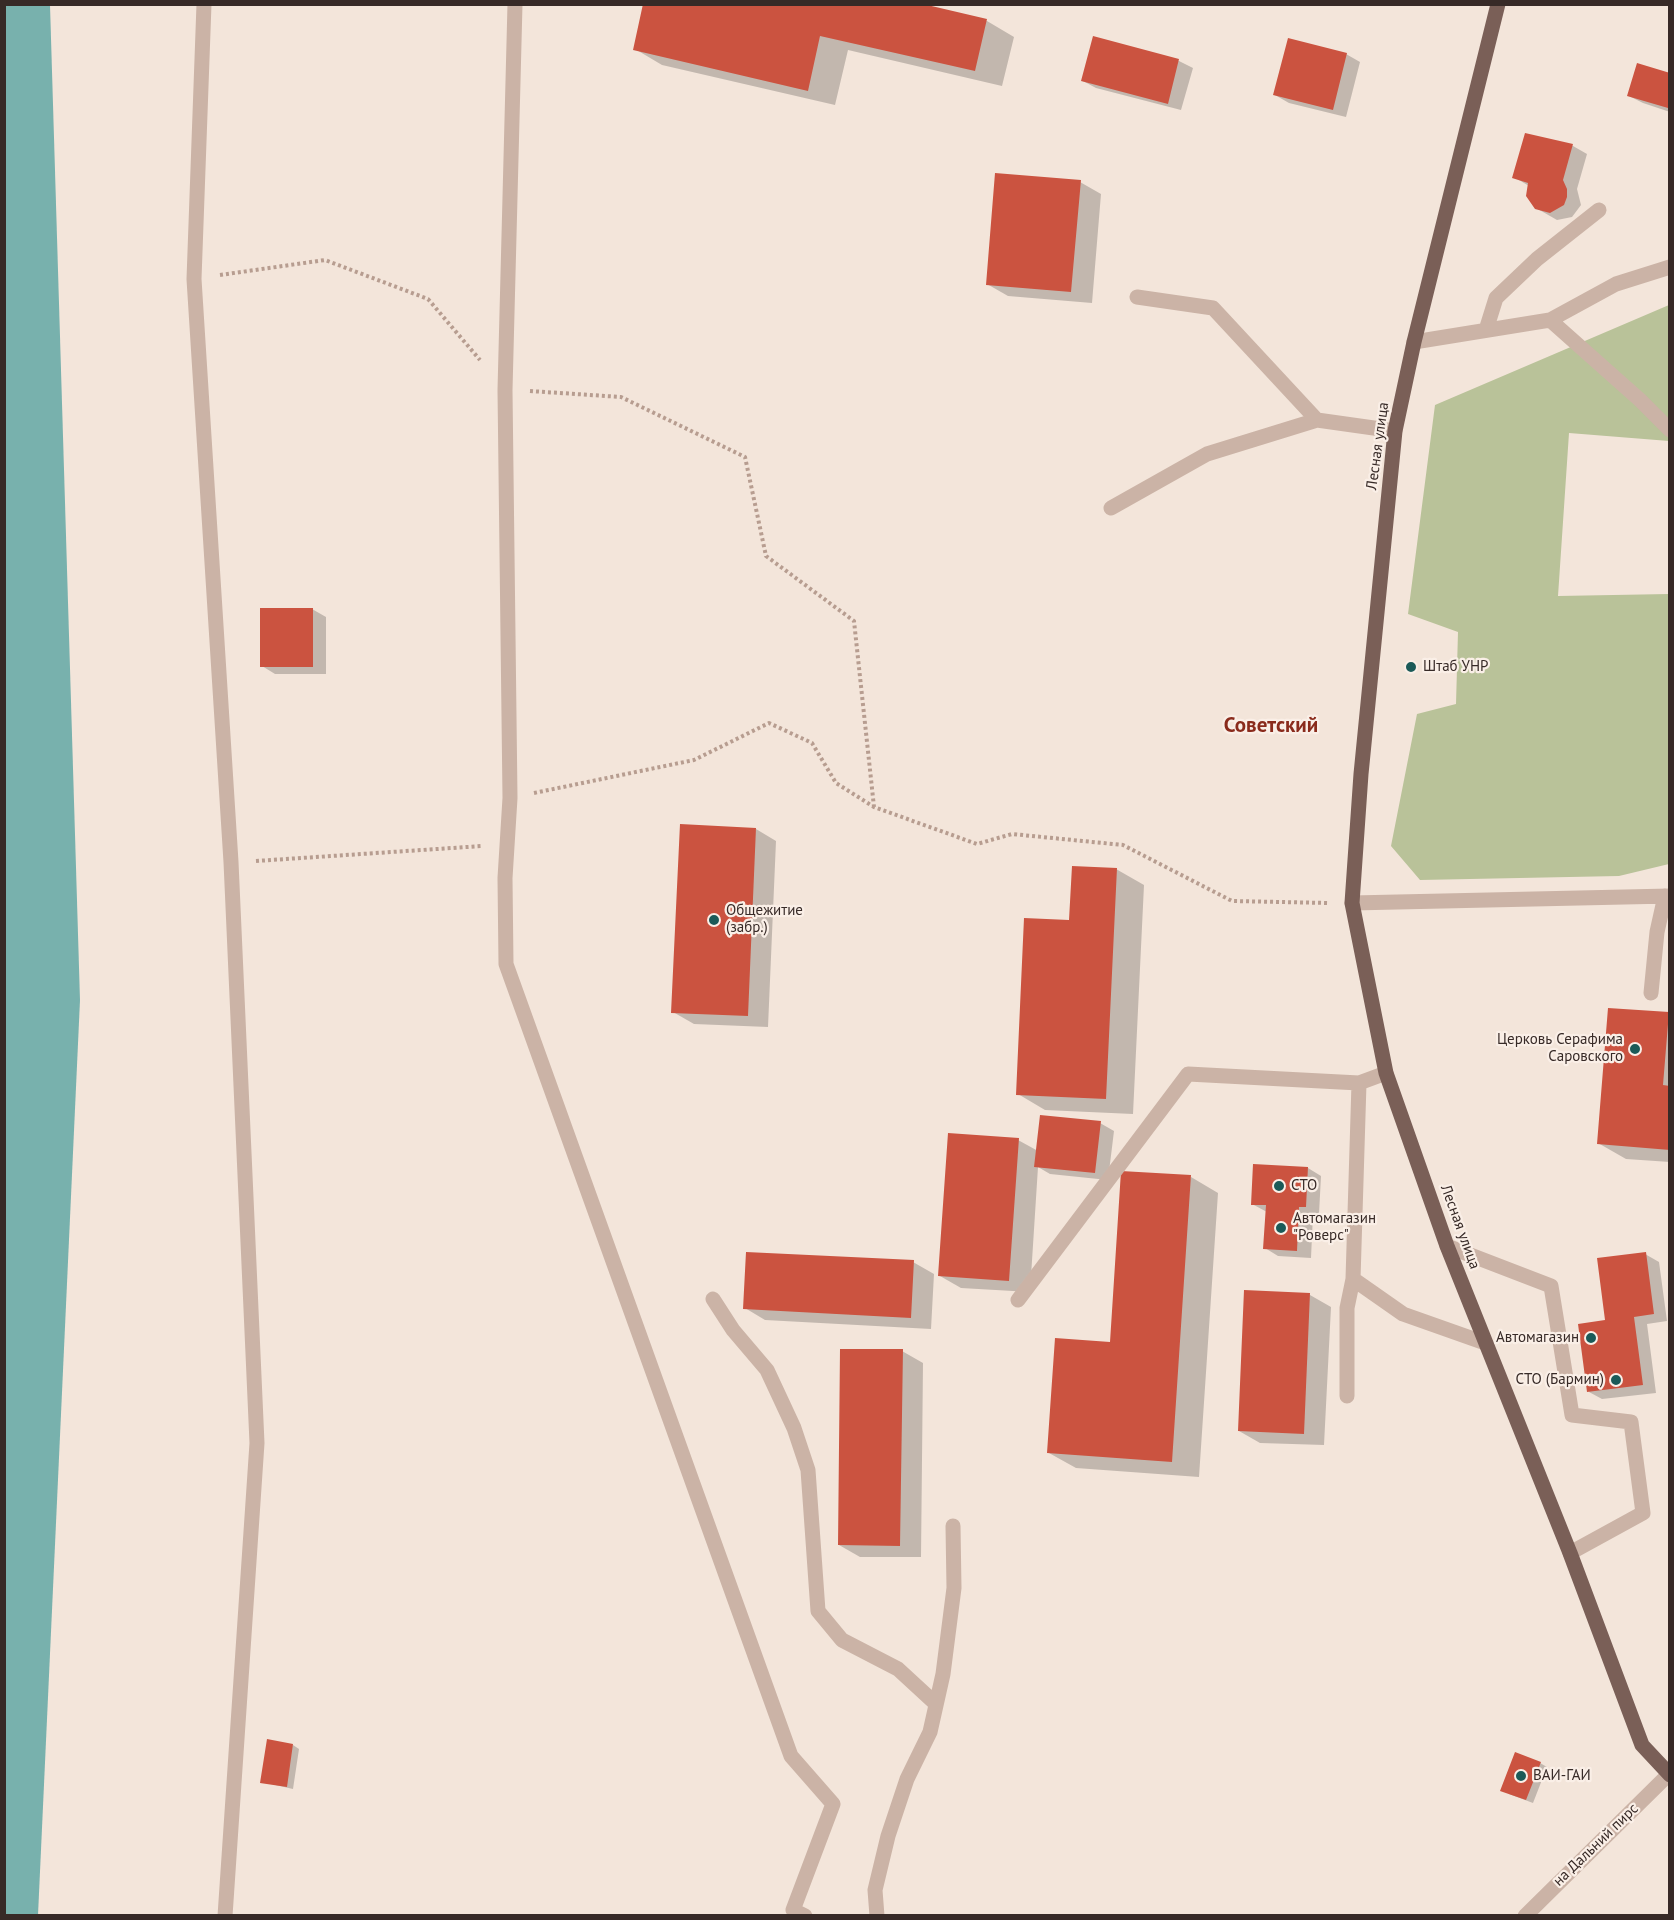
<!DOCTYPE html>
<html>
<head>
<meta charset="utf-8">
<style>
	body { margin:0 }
	#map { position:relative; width:1674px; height:1920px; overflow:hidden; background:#f3e5da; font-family:"PT Sans",sans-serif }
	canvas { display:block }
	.frame { position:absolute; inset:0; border:6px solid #372a27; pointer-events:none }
</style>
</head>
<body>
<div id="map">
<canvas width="1674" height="1920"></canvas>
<div class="frame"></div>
</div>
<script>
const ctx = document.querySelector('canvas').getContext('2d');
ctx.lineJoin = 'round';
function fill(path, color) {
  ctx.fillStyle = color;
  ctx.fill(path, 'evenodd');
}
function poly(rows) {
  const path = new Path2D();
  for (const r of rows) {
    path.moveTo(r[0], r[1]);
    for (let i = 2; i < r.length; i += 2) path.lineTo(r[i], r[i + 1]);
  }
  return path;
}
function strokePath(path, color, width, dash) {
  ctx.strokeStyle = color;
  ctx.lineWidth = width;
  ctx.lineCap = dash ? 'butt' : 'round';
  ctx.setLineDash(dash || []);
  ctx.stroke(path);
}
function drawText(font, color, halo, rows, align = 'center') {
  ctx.font = font + ' "PT Sans",sans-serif';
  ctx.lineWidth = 4.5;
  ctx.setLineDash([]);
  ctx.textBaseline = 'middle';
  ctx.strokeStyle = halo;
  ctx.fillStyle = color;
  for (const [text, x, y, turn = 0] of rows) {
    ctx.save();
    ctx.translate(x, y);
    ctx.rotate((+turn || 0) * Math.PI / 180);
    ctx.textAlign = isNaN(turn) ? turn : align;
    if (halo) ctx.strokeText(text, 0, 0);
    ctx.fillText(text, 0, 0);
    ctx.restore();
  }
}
const green = poly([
	[1669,305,1669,441,1569,433,1558,596,1669,594,1669,864,1619,876,1420,880,1391,846,1417,714,1456,704,1458,632,1408,614,1435,405]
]);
const water = poly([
	[50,5,80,1000,38,1915,5,1916,4,5]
]);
const shadow = poly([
	[916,4,987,21,1014,37,1002,86,848,50,835,105,662,65,635,49],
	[1094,38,1179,61,1193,68,1181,110,1096,88,1083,81],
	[1346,54,1360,62,1346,117,1289,103,1275,95],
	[1670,75,1670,112,1643,103,1629,96],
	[1526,135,1573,146,1587,154,1577,189,1581,205,1572,217,1557,220,1536,208,1529,186,1514,177],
	[1080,182,1101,194,1092,303,1008,296,987,284],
	[312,609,326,617,326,674,275,674,262,666],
	[756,829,776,841,768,1027,694,1024,673,1012],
	[1116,869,1144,885,1133,1114,1045,1110,1018,1094,1071,921],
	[1668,1014,1670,1162,1626,1159,1598,1143],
	[1100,1123,1114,1131,1108,1180,1050,1174,1038,1167,1030,1292,961,1288,940,1276,1018,1140,1038,1151],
	[1308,1168,1321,1176,1319,1214,1313,1214,1311,1258,1278,1256,1265,1248,1267,1212,1252,1204],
	[1191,1177,1218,1193,1199,1477,1076,1468,1049,1453,1111,1343],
	[1645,1254,1659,1262,1667,1321,1647,1324,1656,1393,1602,1399,1589,1392,1607,1322],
	[913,1262,934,1274,931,1329,765,1320,745,1308],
	[1245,1292,1310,1295,1331,1307,1324,1445,1260,1443,1239,1431],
	[902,1351,923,1363,921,1557,860,1557,839,1545],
	[293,1745,299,1749,293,1789,262,1782],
	[1540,1763,1547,1767,1533,1803,1509,1794]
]);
const building = poly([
	[643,4,923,4,987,19,975,71,820,36,808,91,633,50],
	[1093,36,1179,59,1168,104,1081,81],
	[1288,38,1347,53,1333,110,1273,95],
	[1637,63,1670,73,1668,108,1627,96],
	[1525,133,1573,144,1563,180,1567,189,1567,197,1564,205,1550,213,1535,209,1526,196,1528,183,1512,178],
	[995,173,1081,180,1071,292,986,285],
	[260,608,313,608,313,667,260,667],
	[680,824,756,828,748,1016,671,1013],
	[1072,866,1117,868,1106,1099,1016,1095,1024,918,1069,920],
	[1608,1008,1669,1012,1663,1085,1670,1086,1670,1150,1597,1144],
	[1040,1115,1101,1121,1095,1173,1034,1167],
	[948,1133,1019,1138,1009,1281,938,1276],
	[1253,1164,1308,1167,1306,1207,1299,1207,1297,1251,1263,1249,1266,1205,1251,1205],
	[1121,1171,1191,1175,1172,1462,1047,1453,1055,1338,1110,1342],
	[746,1252,914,1260,911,1318,743,1309],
	[1646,1252,1654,1314,1634,1317,1643,1385,1587,1392,1578,1324,1605,1320,1597,1258],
	[1244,1290,1310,1293,1304,1434,1238,1431],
	[840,1349,903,1349,900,1546,838,1545],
	[267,1739,293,1744,287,1787,260,1783],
	[1515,1752,1541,1762,1526,1800,1500,1791]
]);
const path = poly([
	[220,275,325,260,428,299,480,360],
	[530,391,621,397,745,457,766,556,854,621,874,807],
	[534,793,694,760,769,723,812,743,836,783,874,807,977,844,1012,834,1123,845,1232,901,1328,903],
	[256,861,482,846]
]);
const minor = poly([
	[204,4,194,279,231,862,257,1443,225,1916],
	[515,4,505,390,510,798,505,878,506,964,791,1756,833,1804,793,1910,805,1916],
	[1137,297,1213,308,1317,420],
	[1550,320,1640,400,1670,430],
	[1486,330,1496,298,1537,259,1599,210],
	[1414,342,1550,320,1616,284,1670,267],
	[1111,508,1207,454,1317,420,1395,431],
	[1352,903,1670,896],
	[1651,993,1657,932,1665,896],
	[1447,1246,1551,1286,1572,1415,1631,1422,1643,1513,1570,1553],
	[1353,1279,1359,1083],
	[713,1299,733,1330,767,1370,794,1428,808,1470,818,1611,842,1640,898,1669,936,1704],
	[1018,1300,1188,1074,1359,1083,1386,1073],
	[1347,1396,1347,1308,1353,1279,1403,1314,1485,1343],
	[877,1916,875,1890,888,1836,907,1779,930,1732,943,1674,954,1588,953,1526],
	[1525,1916,1668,1775]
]);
const major = poly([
	[1498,4,1414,342,1395,431,1361,774,1352,903,1386,1073,1447,1246,1570,1553,1642,1745,1670,1775]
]);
const markers = [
	[1411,667,6,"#1b5a58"],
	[714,920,6,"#1b5a58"],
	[1635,1049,6,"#1b5a58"],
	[1279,1186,6,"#1b5a58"],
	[1281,1228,6,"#1b5a58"],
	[1591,1338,6,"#1b5a58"],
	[1616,1380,6,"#1b5a58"],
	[1521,1776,6,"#1b5a58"]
];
const streetNames = [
	["Лесная улица",1378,446,-82],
	["Лесная улица",1460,1227,70],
	["на Дальний пирс",1596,1845,-44]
];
const poiNames = [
	["Штаб УНР",1423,667],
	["Общежитие",726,911],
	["(забр.)",726,928],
	["Церковь Серафима",1623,1040,"right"],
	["Саровского",1623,1057,"right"],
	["СТО",1291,1186],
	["Автомагазин",1293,1219],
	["\"Роверс\"",1293,1236],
	["Автомагазин",1579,1338,"right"],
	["СТО (Бармин)",1604,1380,"right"],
	["ВАИ-ГАИ",1533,1776]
];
const districtNames = [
	["Советский",1271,726]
];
fill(green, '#b9c299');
fill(water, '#78b1ad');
fill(shadow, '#0003');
fill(building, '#cb5340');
strokePath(path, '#b79d90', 4, [3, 3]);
strokePath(minor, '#cbb3a6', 15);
strokePath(major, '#7a5f57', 15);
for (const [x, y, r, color] of markers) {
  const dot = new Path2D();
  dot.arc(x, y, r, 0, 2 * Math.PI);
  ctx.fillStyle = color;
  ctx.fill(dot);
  strokePath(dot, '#faefe7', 2);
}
drawText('15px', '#372a27', '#faefe7', streetNames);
drawText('15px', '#372a27', '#faefe7', poiNames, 'left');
drawText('bold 21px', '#8a2b1c', '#faefe7', districtNames);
</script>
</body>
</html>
